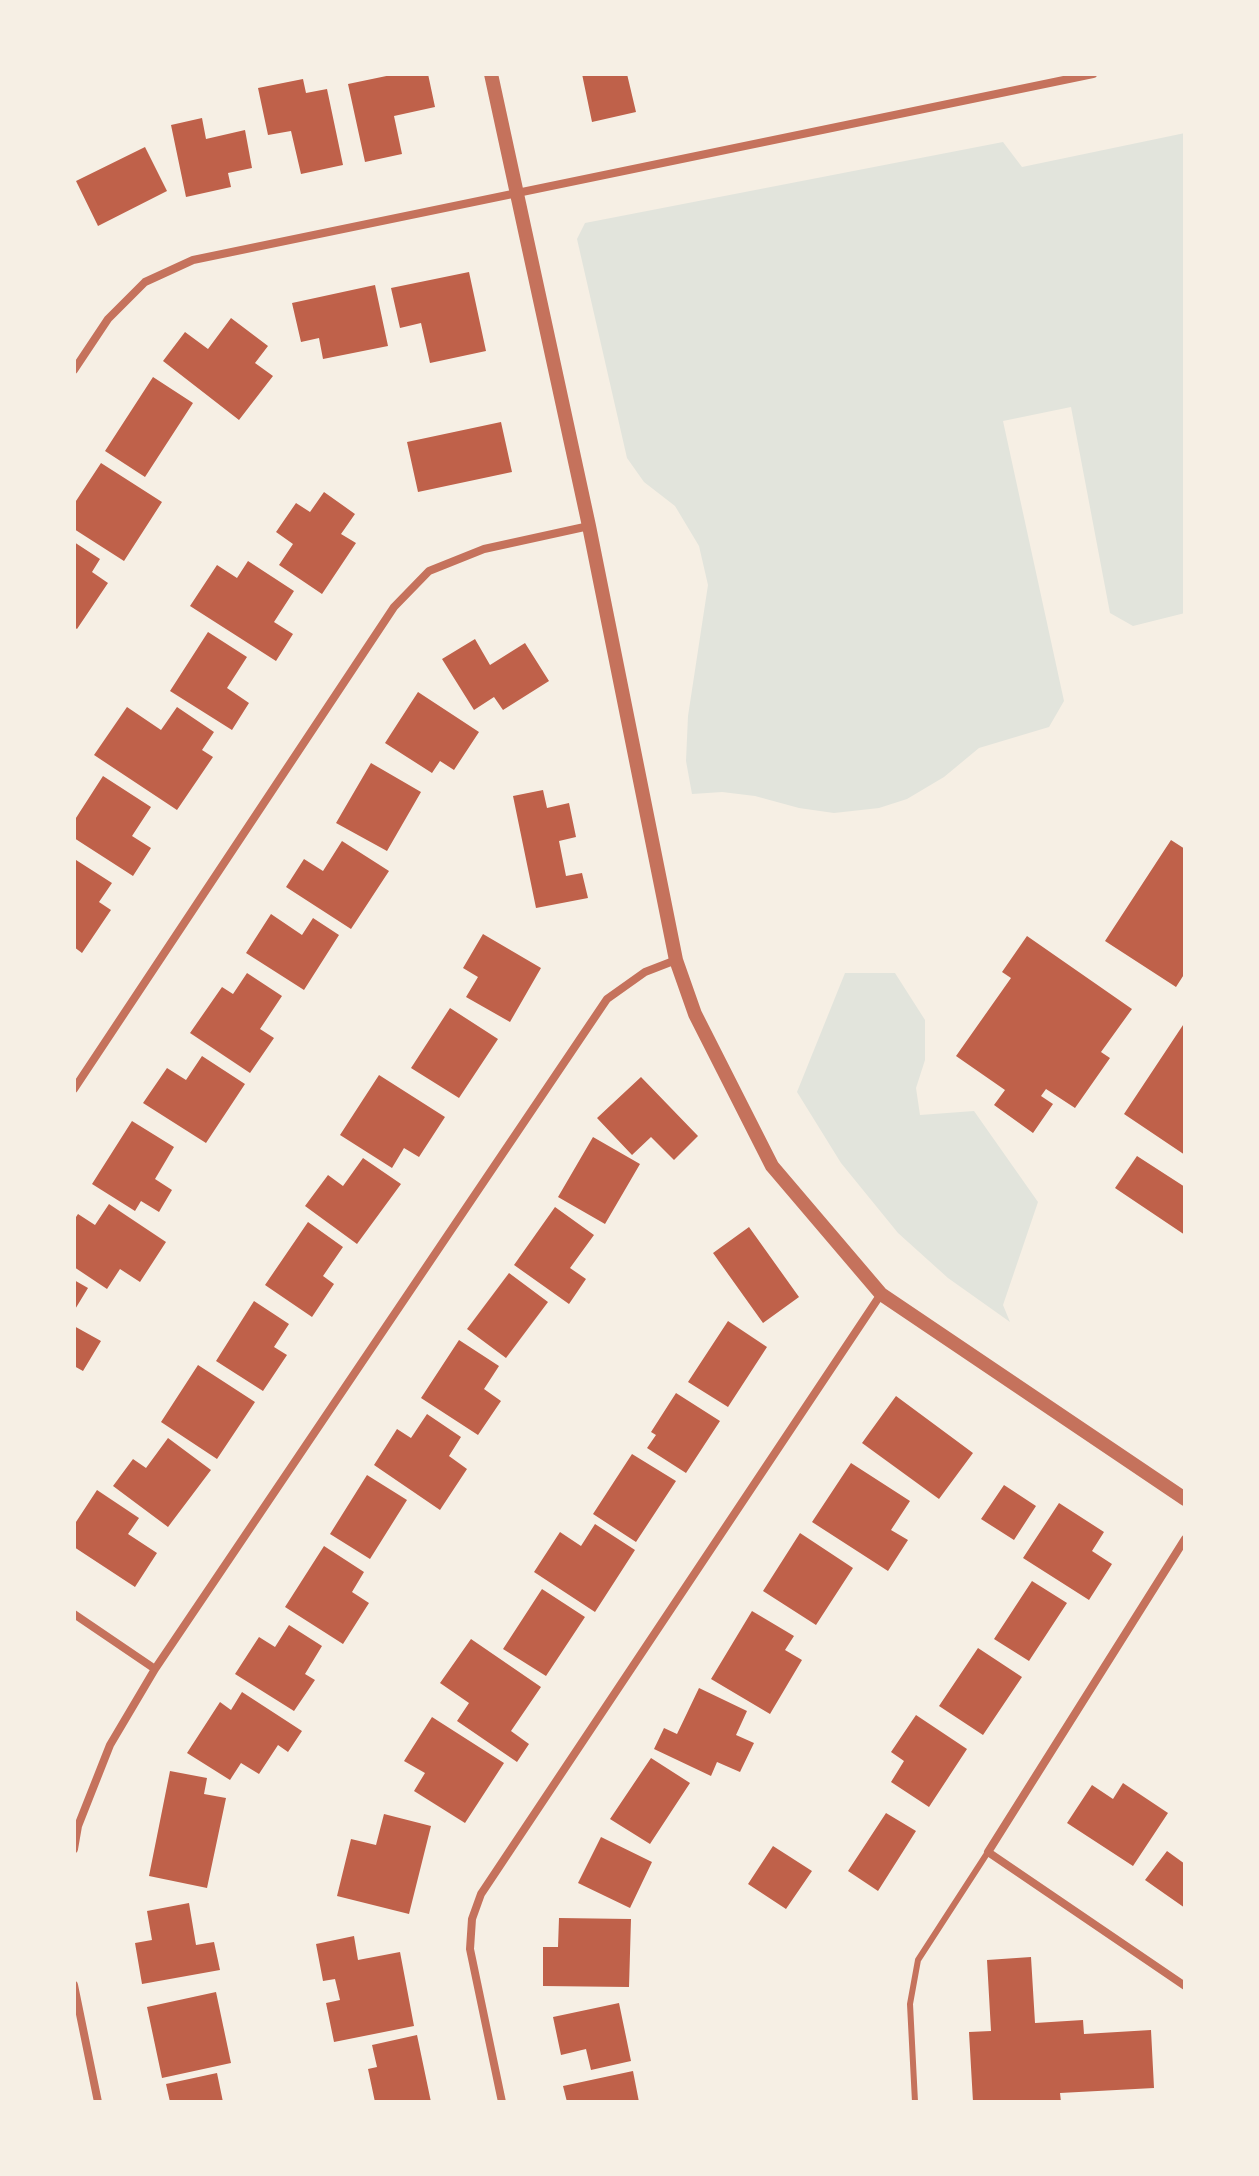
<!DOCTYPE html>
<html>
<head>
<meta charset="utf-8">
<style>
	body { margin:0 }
	#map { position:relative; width:1259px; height:2176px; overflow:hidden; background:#f6efe4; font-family:Lato,sans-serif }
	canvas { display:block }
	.frame { position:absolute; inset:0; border:76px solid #f6efe4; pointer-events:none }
</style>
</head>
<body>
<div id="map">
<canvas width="1259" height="2176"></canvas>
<div class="frame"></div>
</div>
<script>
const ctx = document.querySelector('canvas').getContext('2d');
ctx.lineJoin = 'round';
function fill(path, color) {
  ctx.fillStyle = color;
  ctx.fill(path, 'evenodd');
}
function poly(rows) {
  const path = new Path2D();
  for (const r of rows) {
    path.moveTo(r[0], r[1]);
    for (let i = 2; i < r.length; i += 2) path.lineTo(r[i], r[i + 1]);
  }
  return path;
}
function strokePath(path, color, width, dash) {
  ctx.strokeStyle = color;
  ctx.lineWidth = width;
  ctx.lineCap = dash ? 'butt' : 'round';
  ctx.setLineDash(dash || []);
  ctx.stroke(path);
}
const green = poly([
	[1185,133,1185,613,1133,626,1110,613,1071,407,1003,421,1064,701,1049,727,979,748,944,777,907,799,879,808,834,813,799,808,755,796,722,792,692,794,686,761,688,716,708,585,699,546,675,506,644,482,627,458,577,239,585,223,1003,142,1022,167],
	[845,973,895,973,925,1020,925,1060,916,1088,920,1115,974,1111,1038,1202,1003,1305,1010,1322,948,1278,898,1233,841,1163,797,1092]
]);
const building = poly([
	[396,74,428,74,435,107,394,116,402,154,365,162,348,84],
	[582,74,627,74,636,112,592,122],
	[303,79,306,93,327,89,343,165,301,174,291,131,268,135,258,88],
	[202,118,206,139,245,130,252,168,228,173,231,187,186,197,171,125],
	[145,147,167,191,98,226,76,181],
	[469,272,486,351,430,363,421,323,400,328,391,288],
	[375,285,388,346,323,359,319,338,301,342,292,303],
	[231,318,268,346,255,363,273,376,239,420,163,361,185,332,208,349],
	[153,377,193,403,145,477,105,451],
	[501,422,512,472,418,492,407,442],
	[101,463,162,502,124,561,74,529,74,504],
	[324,492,355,514,341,534,356,543,322,594,279,565,293,544,276,532,296,503,310,512],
	[74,542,100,559,92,572,108,583,77,629,74,627],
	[248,561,294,591,274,622,293,634,276,661,190,606,217,565,237,578],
	[208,632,247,657,227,688,249,703,232,730,170,691],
	[475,639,490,665,525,643,549,681,503,710,494,697,474,710,442,659],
	[418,692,479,732,454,770,440,761,432,773,385,743],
	[127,707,161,730,177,707,214,732,202,750,213,757,177,810,94,755],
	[371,763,421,792,387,851,336,823],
	[103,776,151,807,132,836,151,848,133,876,74,838,74,821],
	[543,790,547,808,569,803,576,837,559,841,566,876,582,873,588,898,536,908,513,796],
	[1171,840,1185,849,1185,973,1176,987,1105,941],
	[342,841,389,871,351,929,286,887,304,859,323,871],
	[76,860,112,883,99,902,111,910,82,953,74,947,74,863],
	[271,914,302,935,313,918,339,935,304,990,246,953],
	[483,934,541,968,510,1022,466,997,478,977,463,968],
	[1027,936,1132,1009,1101,1052,1110,1058,1075,1108,1046,1089,1041,1096,1053,1104,1033,1133,994,1105,1005,1090,956,1056,1011,978,1002,972],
	[247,973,282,996,260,1029,274,1038,250,1073,190,1033,222,987,233,994],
	[450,1008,498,1039,459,1098,411,1068],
	[1185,1022,1185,1155,1124,1114],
	[202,1056,245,1084,206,1143,143,1103,167,1068,186,1080],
	[379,1075,445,1117,419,1157,404,1148,392,1168,340,1135],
	[641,1077,698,1136,674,1160,651,1137,632,1155,597,1118],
	[132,1121,174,1147,155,1179,172,1190,159,1212,141,1201,135,1211,92,1184],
	[593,1137,640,1164,605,1224,558,1197],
	[1137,1156,1185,1187,1185,1235,1115,1188],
	[363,1158,401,1184,357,1244,305,1206,328,1175,343,1186],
	[109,1204,166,1242,140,1282,120,1269,107,1289,74,1267,74,1220,78,1214,95,1225],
	[555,1207,594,1235,570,1268,586,1279,569,1304,514,1265],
	[308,1222,343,1247,323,1276,334,1284,312,1317,265,1285],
	[749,1227,799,1297,763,1323,713,1253],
	[509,1273,548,1302,506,1358,467,1329],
	[74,1280,88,1288,74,1311],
	[254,1301,289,1324,274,1347,287,1355,263,1391,216,1361],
	[728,1321,767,1347,728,1407,688,1382],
	[74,1326,101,1341,83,1371,74,1366],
	[459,1340,499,1366,484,1389,501,1401,478,1435,421,1398],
	[198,1365,255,1402,217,1459,161,1422],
	[676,1393,720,1421,686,1473,647,1448,656,1435,651,1432],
	[896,1396,973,1453,939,1499,862,1443],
	[427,1414,461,1437,449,1456,467,1469,440,1510,374,1465,397,1429,411,1438],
	[168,1438,211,1470,168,1527,113,1486,133,1459,146,1468],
	[632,1454,676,1481,636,1542,593,1514],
	[851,1463,910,1501,891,1530,908,1540,888,1571,812,1522],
	[367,1475,407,1500,370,1559,330,1534],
	[1004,1485,1036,1506,1014,1540,981,1519],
	[97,1490,139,1518,128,1534,157,1553,135,1587,74,1547,74,1525],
	[1059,1503,1104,1532,1092,1551,1112,1564,1089,1600,1023,1558],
	[595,1524,635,1550,595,1612,534,1572,560,1532,581,1546],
	[800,1533,853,1568,816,1625,763,1591],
	[324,1546,364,1572,352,1592,369,1603,343,1644,285,1607],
	[1032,1581,1067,1603,1029,1661,994,1639],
	[542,1589,585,1617,546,1676,503,1649],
	[752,1611,794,1636,785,1650,802,1660,770,1714,711,1679],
	[289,1625,322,1646,305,1674,315,1680,294,1711,235,1674,259,1637,275,1647],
	[471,1639,541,1687,511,1731,529,1744,517,1762,457,1721,469,1703,440,1683],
	[978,1648,1022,1677,983,1735,939,1706],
	[699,1688,747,1711,736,1735,754,1743,740,1772,717,1762,711,1776,654,1749,664,1728,677,1734],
	[242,1692,302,1731,288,1752,278,1745,259,1774,241,1763,230,1780,187,1753,220,1702,231,1710],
	[916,1715,967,1749,929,1807,891,1782,904,1761,891,1752],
	[432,1717,504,1763,465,1823,414,1791,425,1773,404,1761],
	[651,1758,690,1783,650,1844,610,1819],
	[170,1771,207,1778,204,1794,226,1798,207,1888,149,1876],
	[1123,1783,1168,1813,1133,1866,1067,1823,1092,1785,1113,1799],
	[886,1813,916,1831,878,1891,848,1871],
	[384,1814,431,1826,409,1914,337,1896,351,1839,376,1845],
	[601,1837,652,1862,630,1908,578,1883],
	[773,1846,812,1871,786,1909,748,1884],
	[1167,1851,1185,1864,1185,1908,1145,1880],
	[189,1903,196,1945,214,1942,220,1970,142,1984,135,1943,152,1940,147,1911],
	[559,1918,631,1919,629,1987,543,1986,543,1947,558,1947],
	[354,1936,358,1960,400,1952,414,2026,334,2042,326,2003,340,2000,335,1979,323,1981,316,1944],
	[1031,1957,1035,2023,1083,2020,1084,2034,1151,2030,1154,2088,1060,2093,1061,2102,973,2102,969,2032,991,2031,987,1960],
	[216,1992,231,2063,162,2078,147,2007],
	[619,2003,631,2061,591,2070,586,2049,561,2055,553,2017],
	[417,2035,431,2102,375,2102,368,2069,377,2067,372,2045],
	[633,2071,639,2102,567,2102,563,2086],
	[217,2073,223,2102,170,2102,166,2084]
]);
const service = poly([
	[915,2102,910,2004,918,1960,988,1852]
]);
const minor = poly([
	[74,370,108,319,145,282,193,260,1093,74],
	[74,1089,394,607,429,571,484,549,589,526],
	[1185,1539,988,1852,1185,1986],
	[74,1614,155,1669],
	[74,1849,78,1826,110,1745,155,1669,607,999,645,972,676,960],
	[74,1985,98,2102],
	[502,2102,470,1949,472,1919,481,1894,881,1294]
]);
const tertiary = poly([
	[491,74,589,526,676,960,695,1014,772,1166,881,1294,1185,1499]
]);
fill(green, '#e2e4dc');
fill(building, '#bf614a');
strokePath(service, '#c5725c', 6);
strokePath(minor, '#c5725c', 8);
strokePath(tertiary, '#c5725c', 14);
</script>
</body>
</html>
